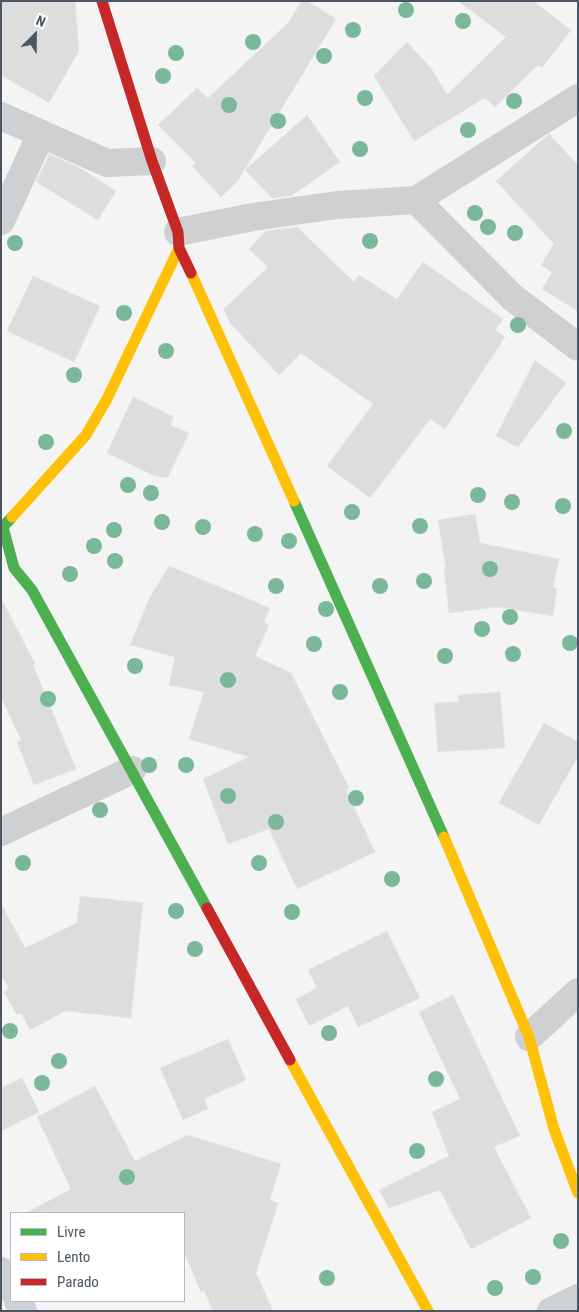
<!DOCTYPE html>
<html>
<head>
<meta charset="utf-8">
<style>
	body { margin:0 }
	#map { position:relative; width:579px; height:1312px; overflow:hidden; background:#f4f4f4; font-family:"Roboto Condensed",sans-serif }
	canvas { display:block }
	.frame { position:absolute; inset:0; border:2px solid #4a5661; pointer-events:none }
	.legend { position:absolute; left:10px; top:1212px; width:175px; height:90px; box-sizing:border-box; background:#fff; border:1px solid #b7bbc0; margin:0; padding:6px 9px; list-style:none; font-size:15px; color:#4a5661 }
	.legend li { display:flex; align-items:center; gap:10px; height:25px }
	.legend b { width:25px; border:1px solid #b7bbc0 }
	.north { position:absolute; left:10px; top:10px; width:50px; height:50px; -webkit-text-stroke:4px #fff; paint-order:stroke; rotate:23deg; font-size:14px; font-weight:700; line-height:20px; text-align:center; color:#4a5661 }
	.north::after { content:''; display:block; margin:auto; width:18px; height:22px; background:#4a5661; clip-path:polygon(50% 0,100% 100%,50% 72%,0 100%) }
</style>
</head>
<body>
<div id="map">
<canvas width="579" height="1312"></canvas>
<div class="frame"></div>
<ul class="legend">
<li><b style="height:6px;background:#4caf50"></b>Livre</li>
<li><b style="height:6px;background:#ffc107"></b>Lento</li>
<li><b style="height:6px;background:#c62828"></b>Parado</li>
</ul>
<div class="north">N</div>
</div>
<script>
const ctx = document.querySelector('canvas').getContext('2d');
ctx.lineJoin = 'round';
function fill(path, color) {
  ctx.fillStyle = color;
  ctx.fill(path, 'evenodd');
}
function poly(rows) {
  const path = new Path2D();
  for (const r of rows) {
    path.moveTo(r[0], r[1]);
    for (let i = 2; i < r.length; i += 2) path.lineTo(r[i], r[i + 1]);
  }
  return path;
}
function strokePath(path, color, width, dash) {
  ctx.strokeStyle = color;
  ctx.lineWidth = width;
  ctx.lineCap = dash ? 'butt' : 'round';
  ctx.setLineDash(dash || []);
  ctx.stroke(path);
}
const building = poly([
	[1,1,75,1,79,51,49,103,1,75,1,1],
	[302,1,307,1,336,19,237,182,221,197,192,166,196,163,158,125,197,88,208,98,288,23,302,1],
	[458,1,533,1,571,30,542,68,538,65,495,107,485,98,414,141,374,76,407,42,431,68,447,95,506,37,458,1],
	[307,115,340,162,291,196,272,198,245,170,307,115],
	[549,134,578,165,578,311,542,289,552,272,541,265,554,244,496,181,549,134],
	[49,154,80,168,116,191,98,220,36,182,49,154],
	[297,227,354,282,359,275,397,299,423,262,503,319,495,330,505,337,445,429,430,419,370,498,327,466,373,404,301,353,279,375,230,323,224,309,268,267,249,249,266,231,297,227],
	[33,276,100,306,74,362,7,331,33,276],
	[535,360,566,383,518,447,496,436,535,360],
	[133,397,174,417,170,425,189,433,168,477,157,477,107,453,133,397],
	[475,514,480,543,559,559,553,588,557,589,553,616,497,607,449,613,444,569,446,569,438,520,475,514],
	[169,566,270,608,264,622,269,625,255,656,291,673,349,788,346,790,375,852,297,889,269,829,228,844,203,779,249,757,189,739,204,692,169,685,175,657,130,645,150,597,169,566],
	[1,598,35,664,33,665,76,769,34,785,17,742,21,740,1,697,1,598],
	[500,692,505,748,438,752,434,703,459,702,458,695,500,692],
	[544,723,578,742,578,756,539,825,499,803,544,723],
	[80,896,143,903,131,1018,65,1011,30,1030,21,1013,17,1015,4,992,9,988,1,975,1,904,25,948,77,923,80,896],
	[387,931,420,998,358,1027,348,1006,309,1026,296,999,317,988,308,970,387,931],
	[453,995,520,1136,494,1147,531,1218,471,1249,440,1190,389,1208,379,1190,449,1156,432,1112,460,1099,419,1012,453,995],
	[228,1039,246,1080,204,1099,208,1109,183,1120,160,1068,228,1039],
	[22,1078,39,1112,1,1131,1,1088,22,1078],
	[95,1086,135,1161,188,1135,281,1164,270,1200,278,1203,256,1273,273,1311,213,1311,204,1290,201,1292,184,1252,184,1213,26,1213,71,1189,37,1117,95,1086]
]);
const street = poly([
	[1,116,107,163,152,161],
	[416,200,512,297,578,347],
	[1,221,41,134],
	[178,232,253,217,337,205,416,200,578,98],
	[1,832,132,770],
	[529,1037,578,992],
	[1,1271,11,1289],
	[18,1301,23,1311],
	[551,1311,578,1298]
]);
const fast = poly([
	[294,501,444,837],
	[12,517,3,527,14,568,32,590,207,908]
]);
const slow = poly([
	[191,273,294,501],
	[12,517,86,435,107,399,179,248],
	[444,837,529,1037,554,1129,578,1193],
	[290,1060,428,1311]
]);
const jam = poly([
	[102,1,152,161,178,232,179,248,191,273],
	[207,908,290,1060]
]);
const trees = [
	[406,10],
	[463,21],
	[353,30],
	[253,42],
	[176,53],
	[324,56],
	[163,76],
	[365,98],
	[514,101],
	[229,105],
	[278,121],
	[468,130],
	[360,149],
	[475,213],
	[488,227],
	[515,233],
	[370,241],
	[15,243],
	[124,313],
	[518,325],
	[166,351],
	[74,375],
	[564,431],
	[46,442],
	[128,485],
	[151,493],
	[478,495],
	[512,502],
	[563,506],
	[352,512],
	[162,522],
	[420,526],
	[203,527],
	[114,530],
	[255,534],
	[289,541],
	[94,546],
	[115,561],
	[490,569],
	[70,574],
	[424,581],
	[276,586],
	[380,586],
	[326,609],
	[510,617],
	[482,629],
	[570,643],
	[314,644],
	[513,654],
	[445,656],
	[135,666],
	[228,680],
	[340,692],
	[48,699],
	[149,765],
	[186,765],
	[228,796],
	[356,798],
	[100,810],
	[276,822],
	[23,863],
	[259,863],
	[392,879],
	[176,911],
	[292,912],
	[195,949],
	[10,1031],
	[329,1033],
	[59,1061],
	[436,1079],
	[42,1083],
	[417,1151],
	[127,1177],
	[561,1241],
	[533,1277],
	[327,1278],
	[495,1288]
];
fill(building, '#ddddde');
strokePath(building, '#e5e6e7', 1);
strokePath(street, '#ced0d2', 28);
strokePath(fast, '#4caf50', 11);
strokePath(slow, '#ffc107', 11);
strokePath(jam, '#c62828', 11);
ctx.fillStyle = '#7ab899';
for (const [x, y] of trees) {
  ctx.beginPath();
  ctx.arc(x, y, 8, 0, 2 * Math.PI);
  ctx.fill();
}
</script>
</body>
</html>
